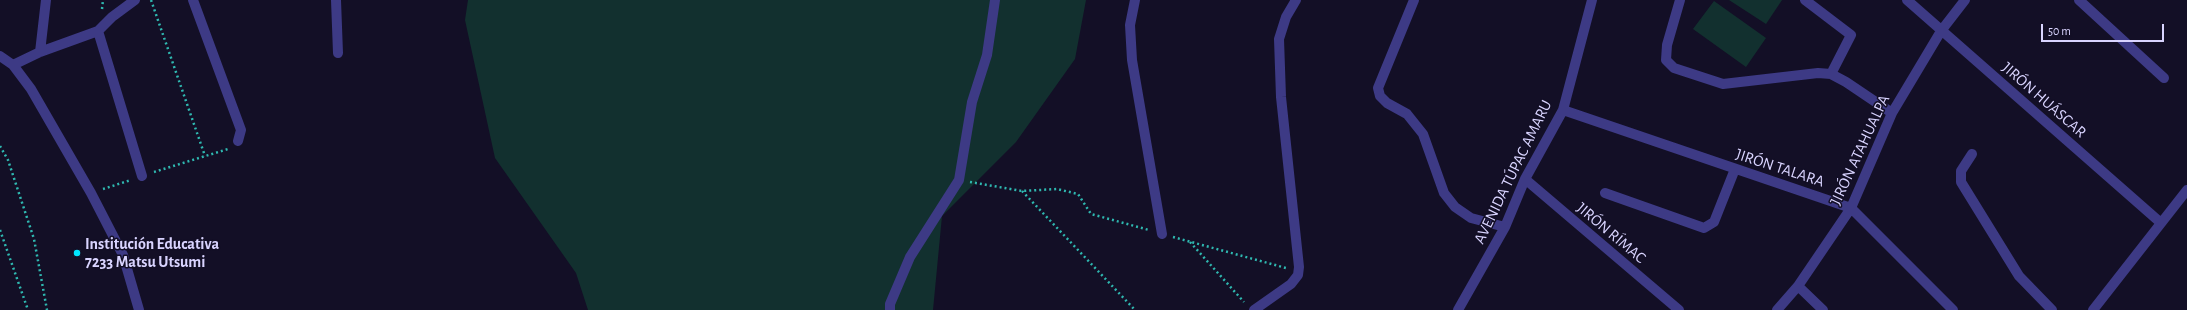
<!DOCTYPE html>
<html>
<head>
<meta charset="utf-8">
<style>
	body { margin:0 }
	#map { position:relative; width:2187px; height:310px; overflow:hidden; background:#130f26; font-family:"Alegreya Sans",sans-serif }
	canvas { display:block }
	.scale { position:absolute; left:2041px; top:24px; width:123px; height:18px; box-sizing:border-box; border:2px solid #d9d4ff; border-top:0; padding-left:5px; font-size:12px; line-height:14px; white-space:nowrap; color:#d9d4ff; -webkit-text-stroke:3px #130f26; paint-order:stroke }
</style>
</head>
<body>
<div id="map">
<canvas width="2187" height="310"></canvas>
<div class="scale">50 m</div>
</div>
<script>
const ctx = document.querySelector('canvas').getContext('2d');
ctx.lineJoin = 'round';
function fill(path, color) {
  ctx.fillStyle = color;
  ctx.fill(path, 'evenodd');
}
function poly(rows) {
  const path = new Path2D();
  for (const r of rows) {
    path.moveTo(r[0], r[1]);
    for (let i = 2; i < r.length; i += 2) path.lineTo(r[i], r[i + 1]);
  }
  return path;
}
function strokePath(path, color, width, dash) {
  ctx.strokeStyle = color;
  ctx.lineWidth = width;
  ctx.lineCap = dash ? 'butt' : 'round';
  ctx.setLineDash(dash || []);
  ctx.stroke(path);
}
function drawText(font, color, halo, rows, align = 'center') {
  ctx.font = font + ' "Alegreya Sans",sans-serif';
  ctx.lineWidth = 3;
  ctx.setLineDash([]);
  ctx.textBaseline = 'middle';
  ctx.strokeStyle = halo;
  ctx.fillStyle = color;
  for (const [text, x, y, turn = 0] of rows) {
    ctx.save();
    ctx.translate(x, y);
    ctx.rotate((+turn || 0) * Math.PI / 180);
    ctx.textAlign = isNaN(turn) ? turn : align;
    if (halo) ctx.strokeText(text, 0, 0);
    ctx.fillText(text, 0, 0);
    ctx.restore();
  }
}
const green = poly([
	[468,0,1086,0,1075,59,1016,142,942,216,933,310,588,310,576,273,495,158,465,20],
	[1729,0,1782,0,1766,24],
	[1714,1,1766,38,1746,67,1693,29]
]);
const path = poly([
	[151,0,205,156],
	[102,9,103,0],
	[0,146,8,160,34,239,47,310],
	[154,172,228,149],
	[970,182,1022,191,1057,189,1078,194,1091,214,1149,230],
	[103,189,131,180],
	[1022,191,1135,310],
	[0,230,28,310],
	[1173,237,1286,268],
	[1190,242,1244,302]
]);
const minor = poly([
	[193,0,241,130,238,141],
	[336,0,338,53],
	[1135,0,1130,25,1132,60,1162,234],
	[1414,0,1378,88,1380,96,1387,103,1407,114,1423,134,1444,193,1455,207,1471,218,1505,227],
	[1680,0,1667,45,1666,60,1674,68,1723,84,1818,73,1831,74,1846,82,1892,113],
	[1805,0,1851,35,1831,74],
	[1907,0,2161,223],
	[2079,0,2164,78],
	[98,31,142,176],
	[40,52,46,0],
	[0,56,13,65,31,89,91,193,123,255,139,310],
	[13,65,40,52,98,31,112,17,135,0],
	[1563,110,1851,208,1953,310],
	[1972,154,1961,171,1961,182,2019,276,2052,310],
	[1525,179,1679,310],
	[1605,193,1704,228,1714,222,1735,169],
	[1798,286,1823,310],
	[890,310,890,304,910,257,959,180,972,102,987,55,995,0],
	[1254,310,1291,284,1298,275,1299,267,1281,97,1279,39,1286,17,1296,0],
	[1458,310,1505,227,1525,179,1563,110,1592,0],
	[1777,310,1798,286,1851,208,1892,113,1941,31,1965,0],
	[2093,310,2187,190]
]);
const markers = [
	[77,253,4,"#00e5ff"]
];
const streetNames = [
	["JIRÓN HUÁSCAR",2044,100,41],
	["JIRÓN ATAHUALPA",1860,150,-65],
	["JIRÓN TALARA",1780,168,18],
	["AVENIDA TÚPAC AMARU",1513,172,-64],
	["JIRÓN RÍMAC",1611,233,40]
];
const poiNames = [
	["Institución Educativa",85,244],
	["7233 Matsu Utsumi",85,262]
];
fill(green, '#12302f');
strokePath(path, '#2fb8b0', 2.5, [2, 3]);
strokePath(minor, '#3d3a85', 10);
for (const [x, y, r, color] of markers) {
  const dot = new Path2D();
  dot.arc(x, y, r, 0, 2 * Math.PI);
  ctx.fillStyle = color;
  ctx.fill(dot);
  strokePath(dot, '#130f26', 1.5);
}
drawText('16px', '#d9d4ff', '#130f26', streetNames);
drawText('bold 16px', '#d9d4ff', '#130f26', poiNames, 'left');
</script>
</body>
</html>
